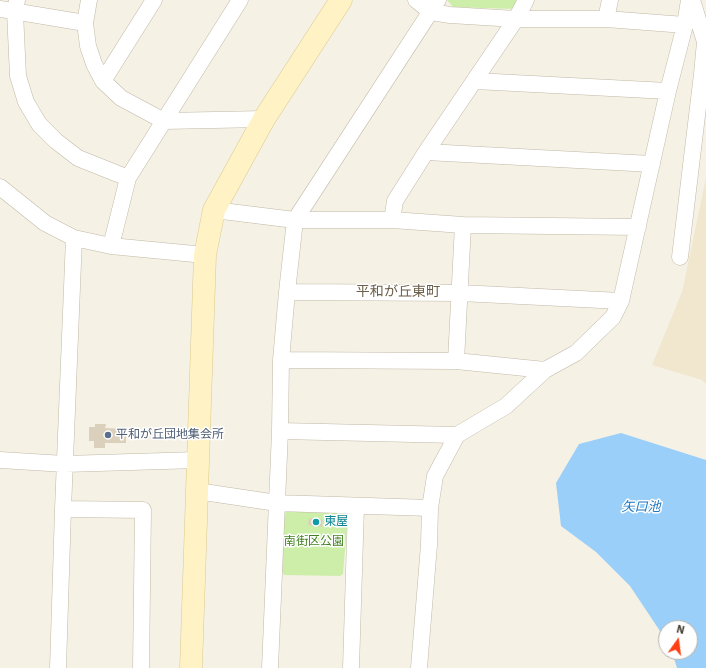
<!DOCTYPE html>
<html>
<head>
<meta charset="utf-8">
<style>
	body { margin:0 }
	#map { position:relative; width:706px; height:668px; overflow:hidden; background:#f5f1e5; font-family:"IBM Plex Sans",sans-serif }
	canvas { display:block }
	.north { position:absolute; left:658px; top:620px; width:40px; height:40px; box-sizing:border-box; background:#fff; border:1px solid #b6b3ae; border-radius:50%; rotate:14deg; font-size:11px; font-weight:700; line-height:16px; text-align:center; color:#484134 }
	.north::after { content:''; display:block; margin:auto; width:14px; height:18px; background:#ff3e12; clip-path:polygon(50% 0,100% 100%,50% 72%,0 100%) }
</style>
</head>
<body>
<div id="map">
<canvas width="706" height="668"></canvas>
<div class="north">N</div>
</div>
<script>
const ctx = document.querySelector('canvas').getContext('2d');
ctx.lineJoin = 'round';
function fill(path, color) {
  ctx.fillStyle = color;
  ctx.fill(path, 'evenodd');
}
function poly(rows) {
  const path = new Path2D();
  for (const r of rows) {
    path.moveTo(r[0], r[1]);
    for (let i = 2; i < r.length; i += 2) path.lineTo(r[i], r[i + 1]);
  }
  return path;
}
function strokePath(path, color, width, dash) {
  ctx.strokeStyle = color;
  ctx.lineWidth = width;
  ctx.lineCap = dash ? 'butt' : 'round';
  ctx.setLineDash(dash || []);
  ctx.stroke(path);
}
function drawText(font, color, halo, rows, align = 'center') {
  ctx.font = font + ' "IBM Plex Sans","Noto Sans JP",sans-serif';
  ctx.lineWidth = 3;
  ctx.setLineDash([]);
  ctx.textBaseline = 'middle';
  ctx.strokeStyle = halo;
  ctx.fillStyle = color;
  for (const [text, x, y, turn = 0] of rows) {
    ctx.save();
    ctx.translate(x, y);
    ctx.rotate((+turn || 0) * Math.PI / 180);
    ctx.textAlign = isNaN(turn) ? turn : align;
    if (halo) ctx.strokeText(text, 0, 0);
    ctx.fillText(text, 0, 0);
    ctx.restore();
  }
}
const education = poly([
	[706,178,706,384,702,380,652,365,682,292]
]);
const green = poly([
	[447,0,518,0,514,9,453,7],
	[288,510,345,511,348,514,343,574,340,576,284,575,282,571,284,514]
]);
const water = poly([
	[621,433,706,460,706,668,677,668,672,652,690,652,690,628,666,628,666,640,630,586,596,552,561,526,556,483,579,444]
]);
const building = poly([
	[95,424,106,424,105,428,126,429,126,443,105,443,105,448,94,448,94,441,89,441,89,427,95,427],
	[309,518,323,520,322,527,308,525]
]);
const street = poly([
	[17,0,15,12,18,76,26,102,39,124,56,141,78,158,128,178],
	[89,0,85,23,88,46,94,64,103,81,121,98,164,121,264,119],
	[416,0,431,12,450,15,516,19,606,19,685,25],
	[0,9,85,23],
	[606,19,610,0],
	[103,81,154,0],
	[475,81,668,91],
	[426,152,652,164],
	[0,187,45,223,74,238,111,246,205,255],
	[214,210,295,220,392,220,463,225,638,227],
	[392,220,395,201,426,152,516,19,526,0],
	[111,246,128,178,240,0],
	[680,257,702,74,705,42,692,0],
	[287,292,460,293,621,301],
	[281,360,456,361,545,370],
	[456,361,463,225],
	[280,431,457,435],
	[0,460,65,464,198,460],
	[197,491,277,503,430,508],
	[63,509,143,510,141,668],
	[58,668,63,509,74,238],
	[270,668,280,431,281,360,287,292,295,220,438,0],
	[351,668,356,506],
	[419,668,429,545,430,508,435,476,457,435,506,406,545,370,576,353,613,317,621,301,668,91,685,25,689,0]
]);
const secondary = poly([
	[191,668,205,255,214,210,264,119,341,0]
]);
const markers = [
	[108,435,4,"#5c6f8a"],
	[316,522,4,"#0f9aa8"]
];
const serviceNames = [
	["平和が丘団地集会所",116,435]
];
const cultureNames = [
	["東屋",324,522]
];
const parkNames = [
	["南街区公園",314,542]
];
const waterNames = [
	["矢口池",641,507]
];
const quarterNames = [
	["平和が丘東町",398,292]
];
fill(education, '#f0e7ce');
fill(green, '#cdeea9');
fill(water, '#9acff9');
fill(building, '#dbd0bc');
strokePath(street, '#c1b9a7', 17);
strokePath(secondary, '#dac990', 23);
strokePath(street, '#fff', 16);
strokePath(secondary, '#fff3c5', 22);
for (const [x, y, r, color] of markers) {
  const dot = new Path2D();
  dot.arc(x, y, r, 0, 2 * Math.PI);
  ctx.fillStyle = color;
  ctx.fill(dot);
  strokePath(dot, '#fff', 1.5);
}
drawText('12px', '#4e5e75', '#fff', serviceNames, 'left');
drawText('12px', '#0d838f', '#fff', cultureNames, 'left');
drawText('12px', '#418120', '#fff', parkNames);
drawText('italic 13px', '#2077c1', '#fff', waterNames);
drawText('14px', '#6c604a', '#fff', quarterNames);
</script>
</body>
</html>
